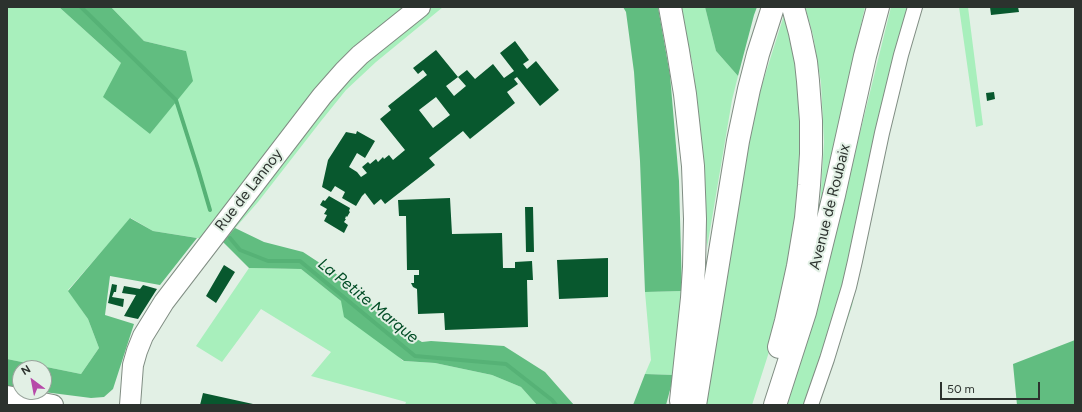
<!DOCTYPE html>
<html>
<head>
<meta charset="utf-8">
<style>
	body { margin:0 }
	#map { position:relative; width:1082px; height:412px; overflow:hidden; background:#e2f0e5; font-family:Figtree,sans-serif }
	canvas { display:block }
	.frame { position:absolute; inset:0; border:8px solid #2c322e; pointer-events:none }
	.north { position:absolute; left:12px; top:360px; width:40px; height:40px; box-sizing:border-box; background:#e2f0e5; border:1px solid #99a49c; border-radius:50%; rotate:328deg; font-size:11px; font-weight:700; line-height:16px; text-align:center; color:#2c322e }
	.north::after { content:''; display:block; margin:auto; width:14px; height:18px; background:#b74aa9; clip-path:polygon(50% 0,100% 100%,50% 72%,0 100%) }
	.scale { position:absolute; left:940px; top:382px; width:100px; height:18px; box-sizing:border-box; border:2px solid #2c322e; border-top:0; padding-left:5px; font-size:12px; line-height:14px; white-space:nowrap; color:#2c322e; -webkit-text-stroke:3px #e2f0e5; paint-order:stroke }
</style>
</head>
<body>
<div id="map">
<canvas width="1082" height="412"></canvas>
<div class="frame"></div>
<div class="north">N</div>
<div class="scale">50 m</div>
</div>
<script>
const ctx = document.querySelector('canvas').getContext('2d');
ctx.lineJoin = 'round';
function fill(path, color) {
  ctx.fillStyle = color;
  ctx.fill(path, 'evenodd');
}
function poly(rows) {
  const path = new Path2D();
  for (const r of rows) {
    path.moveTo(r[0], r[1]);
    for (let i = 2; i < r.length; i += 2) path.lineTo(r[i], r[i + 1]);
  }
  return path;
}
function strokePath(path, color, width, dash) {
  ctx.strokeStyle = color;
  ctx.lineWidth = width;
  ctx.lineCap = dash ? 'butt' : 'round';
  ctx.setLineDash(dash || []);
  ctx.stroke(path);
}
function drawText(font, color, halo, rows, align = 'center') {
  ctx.font = font + ' Figtree,sans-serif';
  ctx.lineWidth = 4;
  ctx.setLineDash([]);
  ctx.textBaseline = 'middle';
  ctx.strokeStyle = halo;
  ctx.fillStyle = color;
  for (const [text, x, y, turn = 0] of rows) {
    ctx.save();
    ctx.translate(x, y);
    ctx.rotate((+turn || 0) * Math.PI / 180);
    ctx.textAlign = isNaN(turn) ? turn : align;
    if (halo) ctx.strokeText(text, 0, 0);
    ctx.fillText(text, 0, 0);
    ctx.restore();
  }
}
const green = poly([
	[7,7,59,7,121,63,150,134,168,111,186,51,144,41,111,7,443,7,376,62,346,90,321,121,258,202,223,242,153,231,131,218,68,290,88,319,99,348,81,374,7,359],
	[680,7,705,7,716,51,738,76,732,100,707,248,702,151,693,66],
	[805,7,865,7,820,207,824,142,821,83,813,35],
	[891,7,920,7,886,134,852,306,818,405,784,405,816,311],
	[959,7,968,7,983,125,976,127],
	[784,15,794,41,800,89,800,163,794,233,784,294,768,355,752,405,703,405,755,107],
	[249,268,301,269,341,301,403,361,435,363,492,375,521,387,537,405,405,405,406,402,311,376,331,352,261,309,222,362,196,346],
	[682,291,674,375,645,374,651,360,645,292]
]);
const forest = poly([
	[59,7,111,7,144,41,186,51,193,81,150,134,103,97,121,63],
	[623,7,658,7,670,75,679,181,682,291,645,292,640,161,634,72,626,12],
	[705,7,757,7,754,15,738,76,716,51],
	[130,218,153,231,197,238,160,285,110,276,105,315,134,324,113,389,104,397,91,398,44,392,44,368,20,368,20,388,7,386,7,359,81,374,99,348,88,319,68,291],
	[235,228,264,242,303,252,335,273,368,300,388,322,422,342,431,341,504,346,545,372,574,405,537,405,521,387,492,375,435,363,404,361,344,317,341,301,301,269,249,268,223,242],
	[1075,340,1075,405,1017,405,1013,364],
	[645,374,674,375,666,405,633,405]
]);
const stream = poly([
	[81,7,176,100,198,169,210,210],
	[230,238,240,250,268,261,300,261,415,356,506,364,552,400,556,405]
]);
const building = poly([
	[990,7,1018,7,1019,12,991,15],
	[515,41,529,60,523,64,527,69,536,61,559,90,540,106,517,77,514,79,518,84,507,92,515,103,470,139,463,131,429,158,435,165,385,204,381,199,374,205,365,193,362,196,356,206,342,198,345,192,335,186,331,192,322,187,328,160,346,132,356,134,357,131,375,141,365,158,357,153,349,167,357,172,361,177,367,173,362,167,368,162,370,164,376,159,378,162,383,157,384,159,389,155,393,160,405,150,380,119,391,110,388,106,427,75,423,70,418,74,413,68,436,50,458,77,446,86,454,96,466,86,458,77,467,70,475,79,493,64,504,78,514,71,500,53],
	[436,97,450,115,433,128,419,110],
	[994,92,995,99,987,101,986,93],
	[329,196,350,208,349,211,350,212,347,217,346,216,345,219,346,219,344,222,348,225,344,233,324,221,327,215,324,214,327,209,320,205,323,200,325,201],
	[450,198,452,234,502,233,503,268,515,268,515,262,532,261,533,280,527,280,528,327,445,330,444,313,418,314,417,289,413,287,411,283,414,283,414,275,419,275,419,270,407,270,406,216,399,216,398,200],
	[525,207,533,207,534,252,526,252],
	[608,258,608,297,559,299,557,260],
	[224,265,235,272,216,303,206,296],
	[112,284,117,285,116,292,114,292,112,297,124,299,123,307,108,303],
	[143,285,157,289,138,319,124,316,136,295,122,293,124,286,140,289],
	[203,393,253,404,253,405,200,405]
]);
const street = poly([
	[811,405,827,359,849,287,855,261,882,133,901,55,915,7]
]);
const secondary = poly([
	[7,396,53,405],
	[130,405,133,365,137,351,143,336,164,302,322,96,344,71,360,55,420,7]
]);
const highway = poly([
	[670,7,678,51,685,94,693,166,695,219,694,267,692,298,681,401],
	[779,347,786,321,798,266,806,218,809,185,811,154,811,121,808,81,806,62,800,33,793,7],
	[695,405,738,141,749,89,758,54,773,7],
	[775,405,805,312,834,195,865,56,878,7]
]);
const streetNames = [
	["Rue de Lannoy",249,190,-52],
	["Avenue de Roubaix",830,207,-76]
];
const waterNames = [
	["La Petite Marque",368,301,39]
];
fill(green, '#a8efbc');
fill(forest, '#61bd80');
strokePath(stream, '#56b276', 4);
fill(building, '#08582e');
strokePath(street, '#808d83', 16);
strokePath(secondary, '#808d83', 22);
strokePath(highway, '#808d83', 24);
strokePath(street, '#fff', 14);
strokePath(secondary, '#fff', 20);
strokePath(highway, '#fff', 22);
drawText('15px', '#2c322e', '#e2f0e5', streetNames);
drawText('italic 16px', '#014c25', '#e2f0e5', waterNames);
</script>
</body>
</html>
